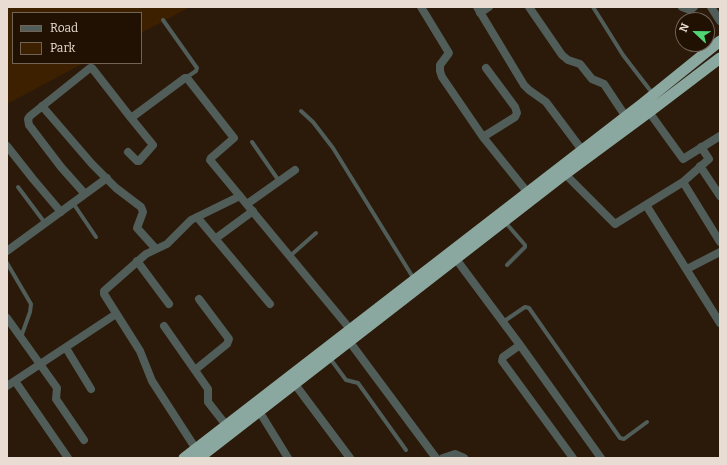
<!DOCTYPE html>
<html>
<head>
<meta charset="utf-8">
<style>
	body { margin:0 }
	#map { position:relative; width:727px; height:465px; overflow:hidden; background:#2b1a0a; font-family:Bitter,serif }
	canvas { display:block }
	.frame { position:absolute; inset:0; border:8px solid #e9ddd3; pointer-events:none }
	.legend { position:absolute; left:12px; top:12px; width:130px; height:52px; box-sizing:border-box; background:#211103; border:1px solid #716356; margin:0; padding:5px 7px; list-style:none; font-size:12px; color:#e9ddd3 }
	.legend li { display:flex; align-items:center; gap:8px; height:20px }
	.legend b { width:20px; border:1px solid #716356 }
	.north { position:absolute; left:675px; top:12px; width:40px; height:40px; box-sizing:border-box; background:#211103; border:1px solid #716356; border-radius:50%; rotate:292deg; font-size:11px; font-weight:700; line-height:16px; text-align:center; color:#e9ddd3 }
	.north::after { content:''; display:block; margin:auto; width:14px; height:18px; background:#51d674; clip-path:polygon(50% 0,100% 100%,50% 72%,0 100%) }
</style>
</head>
<body>
<div id="map">
<canvas width="727" height="465"></canvas>
<div class="frame"></div>
<ul class="legend">
<li><b style="height:5px;background:#505d59"></b>Road</li>
<li><b style="height:11px;background:#3d2000"></b>Park</li>
</ul>
<div class="north">N</div>
</div>
<script>
const ctx = document.querySelector('canvas').getContext('2d');
ctx.lineJoin = 'round';
function fill(path, color) {
  ctx.fillStyle = color;
  ctx.fill(path, 'evenodd');
}
function poly(rows) {
  const path = new Path2D();
  for (const r of rows) {
    path.moveTo(r[0], r[1]);
    for (let i = 2; i < r.length; i += 2) path.lineTo(r[i], r[i + 1]);
  }
  return path;
}
function strokePath(path, color, width, dash) {
  ctx.strokeStyle = color;
  ctx.lineWidth = width;
  ctx.lineCap = dash ? 'butt' : 'round';
  ctx.setLineDash(dash || []);
  ctx.stroke(path);
}
const green = poly([
	[7,7,190,7,141,33,141,13,13,13,13,63,84,63,7,104]
]);
const service = poly([
	[593,7,623,55,653,94],
	[163,20,197,68,196,71,187,77],
	[301,111,313,122,333,148,414,279],
	[252,142,279,181],
	[18,187,45,223],
	[73,203,96,237],
	[505,222,525,245,525,247,507,265],
	[290,256,316,233],
	[7,263,31,304,30,312,21,337],
	[503,322,525,307,529,308,620,438,624,439,647,422],
	[329,357,346,380,358,383,406,450]
]);
const minor = poly([
	[421,7,449,53,440,65,440,71,442,77,483,137,528,193],
	[477,7,524,85,529,90,546,102,582,150],
	[529,7,562,55,568,60,580,64,592,79,604,84,626,117],
	[682,7,690,10,694,7],
	[711,7,720,21],
	[480,13,489,7],
	[42,106,92,164,116,188,141,207,143,212,137,228,156,249],
	[649,112,683,159,720,136],
	[483,137,515,117,517,113,515,107,486,68],
	[7,146,33,179,61,212],
	[701,147,709,159,683,182,720,242],
	[128,152,137,161,139,161,153,145,131,118,185,78,187,78,234,138,211,158,210,160,350,329],
	[700,166,720,196],
	[565,174,615,224,683,182],
	[85,194,61,167,29,125,28,119,30,116,90,68,92,68,131,118],
	[247,204,295,170],
	[646,205,720,323],
	[197,217,270,304],
	[215,239,253,211],
	[7,251,107,178],
	[453,255,520,345,601,458],
	[137,261,169,304],
	[687,269,720,252],
	[7,318,57,388,56,399,84,440],
	[164,326,208,389,208,402,226,425],
	[349,341,436,458],
	[520,345,503,357,502,361,573,458],
	[66,348,91,389],
	[195,370,227,344,229,339,199,299],
	[15,381,68,458],
	[294,383,350,458],
	[7,386,116,314],
	[259,411,288,458],
	[196,449,152,381,140,351,104,294,104,291,146,254,167,244,191,220,240,196],
	[443,458,455,454,464,458]
]);
const trunk = poly([
	[184,458,642,104,720,41],
	[199,458,565,174,649,112,720,58]
]);
fill(green, '#3d2000');
strokePath(service, '#505d59', 4);
strokePath(minor, '#505d59', 8);
strokePath(trunk, '#8aa8a0', 11);
</script>
</body>
</html>
